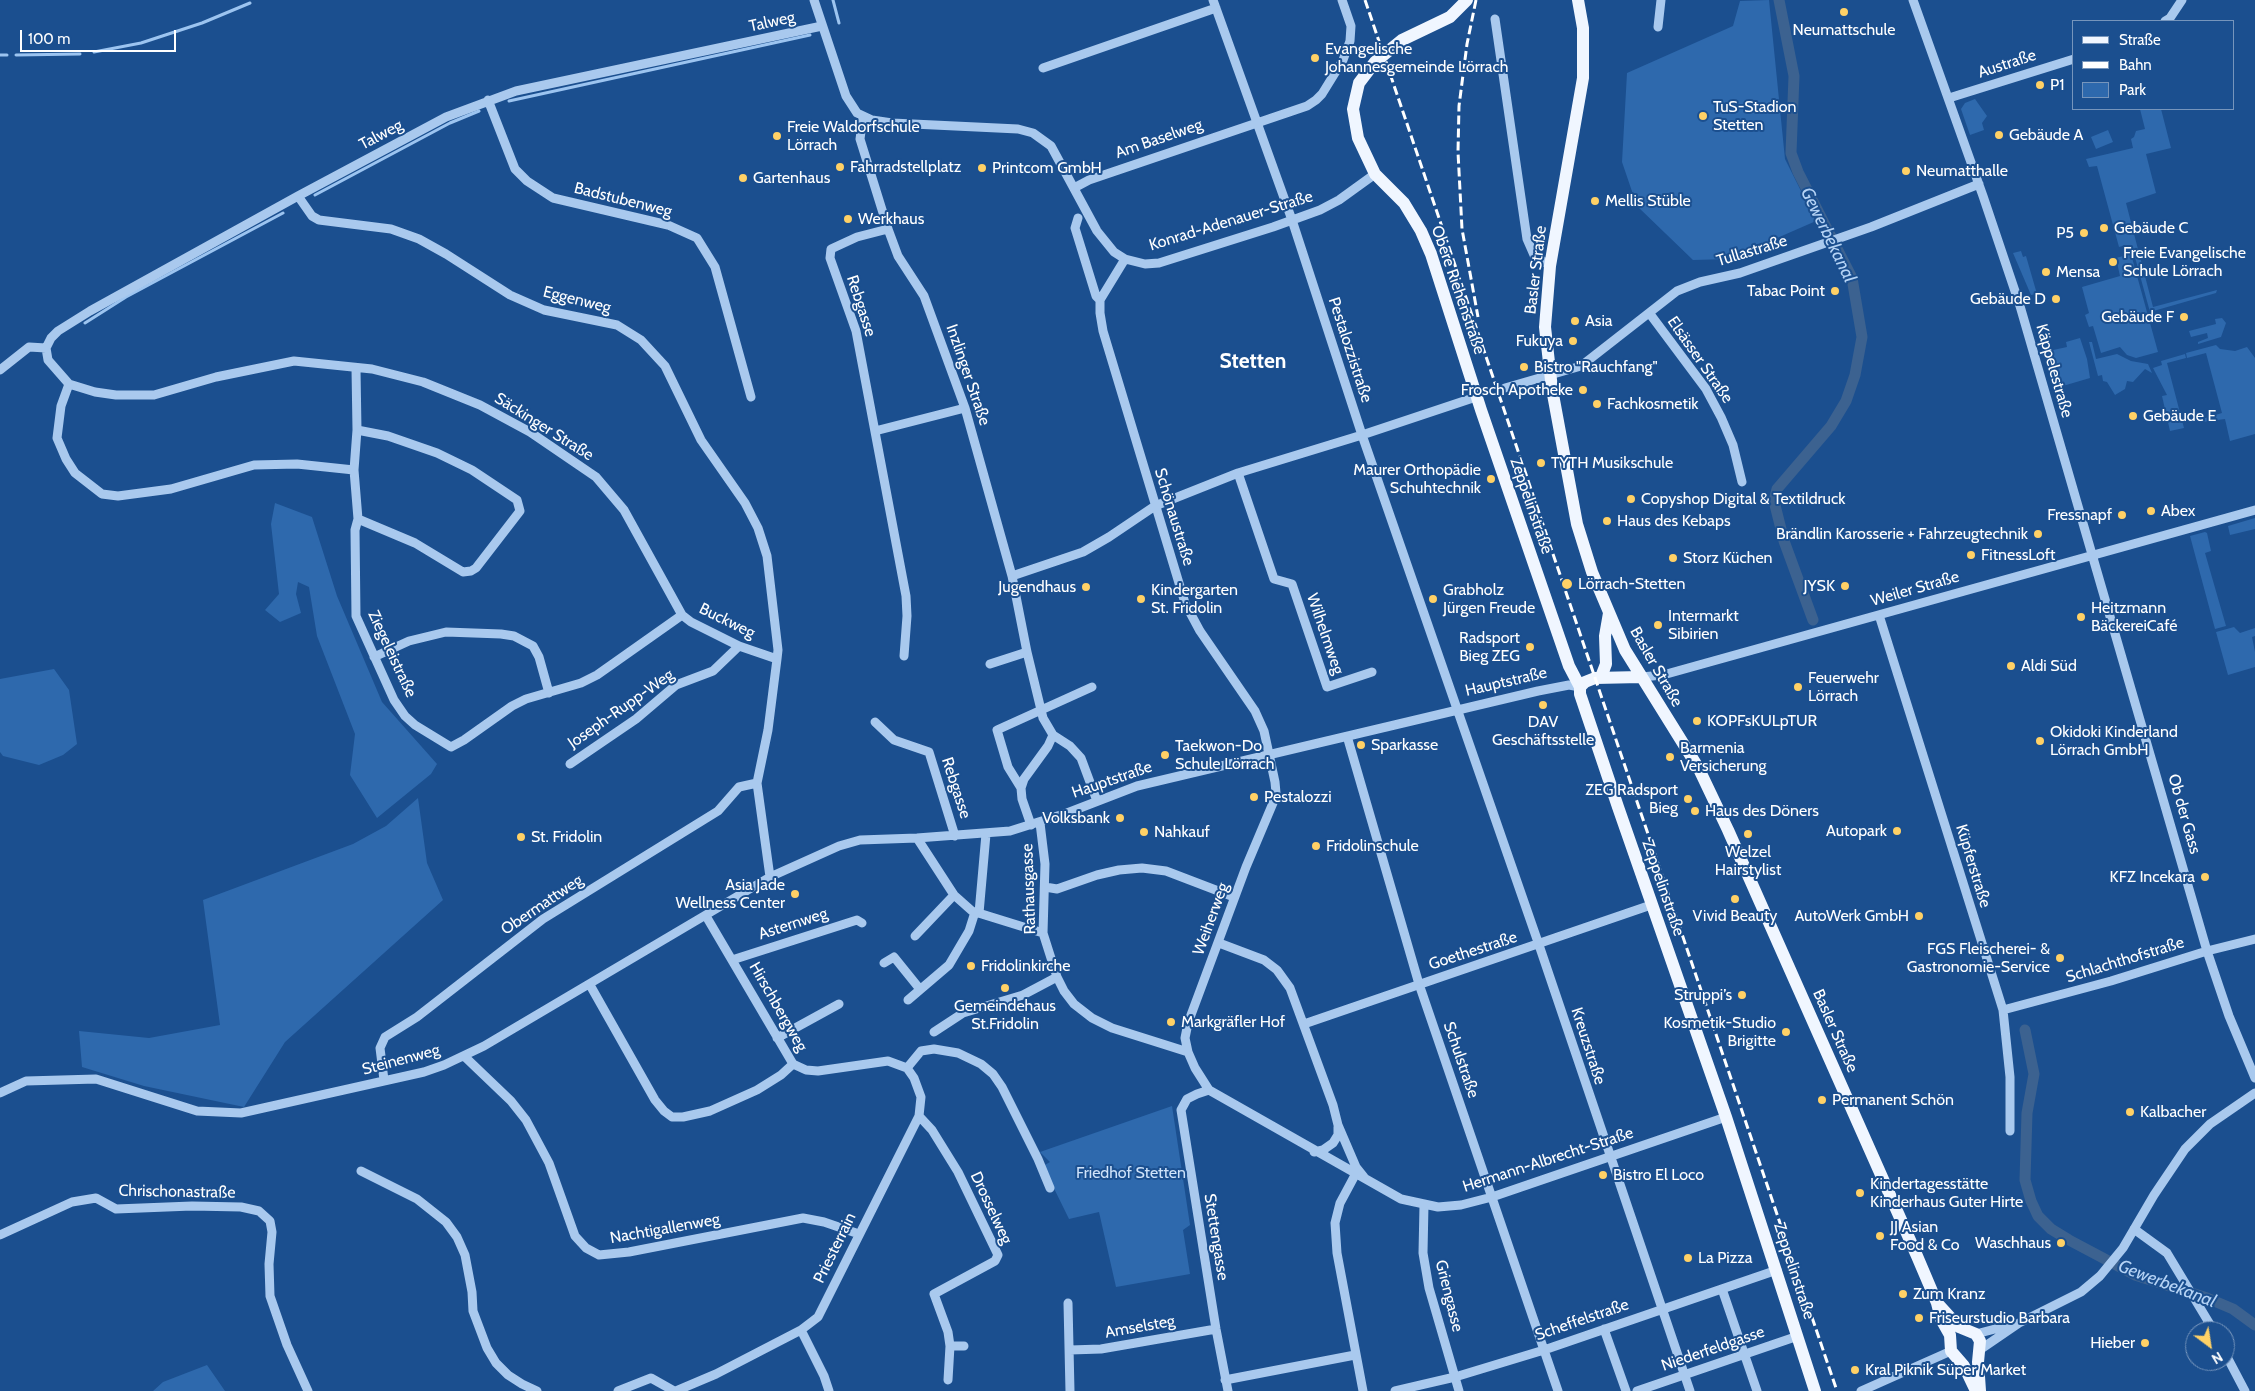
<!DOCTYPE html>
<html>
<head>
<meta charset="utf-8">
<style>
	body { margin:0 }
	#map { position:relative; width:2255px; height:1391px; overflow:hidden; background:#1b4f8f; font-family:Cabin,sans-serif }
	canvas { display:block }
	.legend { position:absolute; left:2072px; top:20px; width:162px; height:90px; box-sizing:border-box; background:#1b4f8f; border:1px solid #7695bc; margin:0; padding:6px 9px; list-style:none; font-size:15px; color:#fff }
	.legend li { display:flex; align-items:center; gap:10px; height:25px }
	.legend b { width:25px; border:1px solid #7695bc }
	.north { position:absolute; left:2185px; top:1321px; width:50px; height:50px; box-sizing:border-box; background:#1b4f8f; border:1px solid #7695bc; border-radius:50%; rotate:149deg; font-size:14px; font-weight:700; line-height:20px; text-align:center; color:#fff }
	.north::after { content:''; display:block; margin:auto; width:18px; height:22px; background:#ffd166; clip-path:polygon(50% 0,100% 100%,50% 72%,0 100%) }
	.scale { position:absolute; left:20px; top:30px; width:156px; height:22px; box-sizing:border-box; border:2px solid #fff; border-top:0; padding-left:6px; font-size:15px; line-height:18px; white-space:nowrap; color:#fff; -webkit-text-stroke:4px #1b4f8f; paint-order:stroke }
</style>
</head>
<body>
<div id="map">
<canvas width="2255" height="1391"></canvas>
<ul class="legend">
<li><b style="height:6px;background:#f0f6ff"></b>Straße</li>
<li><b style="height:6px;background:#fff"></b>Bahn</li>
<li><b style="height:14px;background:#2e69ad"></b>Park</li>
</ul>
<div class="north">N</div>
<div class="scale">100 m</div>
</div>
<script>
const ctx = document.querySelector('canvas').getContext('2d');
ctx.lineJoin = 'round';
function fill(path, color) {
  ctx.fillStyle = color;
  ctx.fill(path, 'evenodd');
}
function poly(rows) {
  const path = new Path2D();
  for (const r of rows) {
    path.moveTo(r[0], r[1]);
    for (let i = 2; i < r.length; i += 2) path.lineTo(r[i], r[i + 1]);
  }
  return path;
}
function strokePath(path, color, width, dash) {
  ctx.strokeStyle = color;
  ctx.lineWidth = width;
  ctx.lineCap = dash ? 'butt' : 'round';
  ctx.setLineDash(dash || []);
  ctx.stroke(path);
}
function drawText(font, color, halo, rows, align = 'center') {
  ctx.font = font + ' Cabin,sans-serif';
  ctx.lineWidth = 4;
  ctx.setLineDash([]);
  ctx.textBaseline = 'middle';
  ctx.strokeStyle = halo;
  ctx.fillStyle = color;
  for (const [text, x, y, turn = 0] of rows) {
    ctx.save();
    ctx.translate(x, y);
    ctx.rotate((+turn || 0) * Math.PI / 180);
    ctx.textAlign = isNaN(turn) ? turn : align;
    if (halo) ctx.strokeText(text, 0, 0);
    ctx.fillText(text, 0, 0);
    ctx.restore();
  }
}
const green = poly([
	[1769,0,1785,159,1816,221,1729,259,1693,260,1637,206,1622,162,1627,73,1733,26,1740,1],
	[1975,99,1987,116,1982,123,1984,130,1970,135,1961,109,1965,103],
	[2140,109,2161,109,2171,148,2146,154,2156,193,2126,203,2153,307,2217,290,2216,293,2150,312,2133,250,2128,250,2126,245,2119,247,2097,166,2089,167,2086,159,2133,148,2131,139,2134,137,2136,131,2145,129],
	[2108,130,2113,142,2096,149,2091,137],
	[2021,251,2023,257,2026,256,2037,294,2031,295,2013,253],
	[2131,254,2158,352,2136,358,2127,355,2120,347,2101,353,2093,326,2089,327,2085,315,2089,313,2082,287,2120,276,2116,258],
	[2222,318,2226,323,2221,337,2198,344,2198,342,2208,338,2207,333,2191,337,2189,331,2216,324,2215,319],
	[2080,338,2087,359,2090,378,2056,388,2044,352,2067,347,2066,342],
	[2089,342,2092,342,2096,359,2117,354,2131,361,2148,364,2152,373,2145,369,2133,382,2127,381,2125,389,2115,395,2107,382,2103,381,2102,375,2098,376],
	[2216,345,2220,349,2235,351,2247,347,2255,358,2255,434,2230,441,2225,419,2202,422,2202,419,2222,413,2206,353,2187,358,2186,353],
	[2185,354,2186,358,2167,363,2184,428,2170,431,2162,396,2167,395,2153,368,2162,365,2161,361],
	[275,503,312,517,337,596,382,702,437,764,431,774,377,818,350,775,355,734,317,636,309,587,298,582,296,594,301,613,280,622,265,610,279,594,271,524],
	[2255,518,2255,529,2230,535,2228,526],
	[2205,532,2207,533,2211,551,2205,553,2226,626,2215,629,2190,536],
	[2234,627,2240,633,2255,628,2255,636,2252,637,2255,652,2255,667,2228,675,2216,632],
	[54,669,69,690,77,744,63,755,39,765,3,756,0,752,0,679],
	[418,798,427,863,443,900,285,1042,244,1107,144,1086,82,1067,79,1031,149,1038,220,1025,203,900,353,844,386,826],
	[1172,1106,1190,1225,1183,1230,1190,1274,1116,1287,1099,1212,1069,1219,1043,1166,1050,1162,1040,1152],
	[207,1365,225,1391,153,1391,163,1382]
]);
const stream = poly([
	[833,0,839,23],
	[94,52,141,43,202,23,250,3],
	[0,55,7,55],
	[16,55,80,54],
	[509,101,810,35],
	[315,195,450,123,479,111],
	[85,323,126,297,283,213]
]);
const canal = poly([
	[1779,0,1794,76,1791,153,1798,172,1852,278,1862,337,1855,375,1846,401,1831,426,1777,489,1774,501,1784,541,1813,620],
	[2025,1030,2034,1074,2027,1113,2025,1180,2031,1201,2038,1216,2051,1229,2069,1240,2135,1275,2207,1298,2233,1309,2255,1325]
]);
const minor = poly([
	[814,0,846,96,857,113,872,120,892,123,1018,129,1033,133,1051,146,1097,231,1114,252,1125,259,1145,264,1159,263,1273,227,1320,210,1339,200,1375,174],
	[1213,0,1292,220,1362,435,1539,945,1690,1391],
	[1913,0,1983,196,2020,306,2207,951,2229,1016,2255,1078],
	[1495,19,1527,239,1534,255,1550,266],
	[2165,21,2170,18,2182,0],
	[1658,27,1661,0],
	[1043,68,1216,8],
	[1949,98,2074,59],
	[488,100,515,169,527,181,553,198,668,225,697,238,715,267,751,397],
	[863,117,860,139,888,229,898,256,924,296,965,408,1012,576,1027,652,1043,718,1053,735,1070,746,1081,758,1097,801],
	[1074,188,1089,180,1307,106,1316,100,1322,94,1343,60,1350,41,1351,26,1342,0],
	[298,196,312,216,319,220,391,229,419,239,446,254,510,295,544,310,617,325,641,340,665,366,701,440,745,503,758,528,767,556,778,650,777,659],
	[1078,218,1075,228,1096,296,1100,300],
	[888,229,857,237,831,249,830,258,856,331,906,596,907,616,904,656],
	[1125,259,1100,300,1100,313,1103,331,1185,603,1200,631,1255,711,1264,731,1275,782,1276,793,1273,803,1246,867,1188,1023,1185,1038,1188,1052,1195,1068,1209,1090],
	[1650,314,1706,389,1721,417,1733,445,1742,482],
	[356,369,357,430,354,470,358,519,355,530,356,616,394,700,405,716,415,725,451,747,464,740,512,706,526,699,581,683,597,675,682,615],
	[0,370,29,347,46,348],
	[69,384,61,406,57,438,66,459,75,473,102,494,118,496,171,489,254,465,297,464,354,470],
	[1505,388,1581,366,1677,291,1700,282,1740,273,1871,227,1979,184],
	[357,430,388,436,437,453,472,470,517,500,520,511,476,568,471,571,463,572,415,543,358,519],
	[875,431,965,408],
	[1238,473,1274,579,1292,584,1327,687,1372,672],
	[1012,576,1083,552,1109,537,1155,506,1238,473,1362,435,1476,397],
	[1879,615,2003,1010,2010,1077,2010,1131],
	[374,657,409,641,446,632,501,634,514,636,533,646,539,657,549,693],
	[990,664,1027,652],
	[1641,677,1663,675,2255,510],
	[875,722,894,740,929,752,955,836],
	[1347,736,1419,984,1558,1391],
	[570,764,636,719,676,685,713,671,739,646],
	[1021,788,1008,767,997,730,1092,687],
	[1040,823,1045,864,1043,933,1057,977,1064,991,1074,1004,1092,1018,1112,1028,1188,1052],
	[1031,825,1022,799,1021,788,1024,779,1048,746,1053,735],
	[917,838,954,895,972,911,1043,933],
	[770,877,757,783,768,730,777,659,739,646,691,622,682,615,624,510,596,477,530,432,480,405,423,382,372,369,294,361,216,377,154,395,116,395,95,392,69,384,48,360,46,348,51,338,58,331,90,311,298,196,446,117,516,91,822,26],
	[1045,887,1057,889,1097,875,1119,870,1142,868,1166,871,1234,897],
	[979,913,986,834],
	[915,936,954,895],
	[1219,943,1264,960,1277,970,1290,988,1333,1105,1338,1125,1356,1167,1364,1177],
	[732,960,857,920,862,923],
	[884,963,894,957,919,988],
	[590,985,655,1100,664,1111,672,1117,683,1117,710,1111,757,1090,781,1075,793,1064],
	[908,1000,949,965,969,931,975,912],
	[2003,1010,2111,981,2207,951,2255,939],
	[1304,1024,1651,905],
	[934,1032,963,1013,1023,995,1057,977],
	[777,1038,839,1004],
	[464,1056,511,1101,526,1120,549,1163,575,1236,586,1248,599,1255,629,1252,803,1218,824,1222,859,1234],
	[907,1068,921,1051,934,1049,958,1053,981,1064,993,1074,1002,1087,1038,1159,1050,1188],
	[384,1080,380,1048,385,1037,417,1017,543,919,718,811,739,787,757,783],
	[0,1093,26,1081,96,1079,197,1111,241,1113,424,1072,444,1065,484,1046,770,877,839,846,860,840,917,838,1010,831,1067,813,1137,786,1538,691,1569,685,1580,687],
	[919,1116,932,1130,958,1172,998,1255,995,1261,934,1294,948,1332,950,1346,964,1346],
	[1314,1152,1323,1150,1333,1143,1338,1135,1338,1127],
	[361,1171,417,1199,446,1222,457,1237,465,1255,472,1292,473,1311,487,1348,496,1363,508,1375,522,1384,537,1391],
	[1355,1175,1340,1203,1335,1223,1337,1253,1363,1391],
	[1424,1205,1423,1253,1429,1288,1459,1391],
	[2134,1229,2167,1253,2214,1331],
	[0,1235,72,1202,96,1198,116,1209,192,1206,241,1207,259,1211,270,1221,272,1232,269,1264,270,1296,287,1345,308,1391],
	[1722,1289,1757,1391],
	[1068,1303,1070,1391],
	[1604,1329,1626,1391],
	[801,1330,824,1376,829,1391],
	[1976,1334,2014,1324],
	[1981,1349,2019,1323,2081,1292,2100,1276,2123,1248,2154,1195,2185,1149,2210,1124,2255,1093],
	[1070,1350,1101,1349,1216,1329],
	[2225,1353,2245,1391],
	[948,1380,950,1346],
	[1225,1380,1355,1355],
	[618,1391,651,1378,674,1391],
	[676,1391,716,1374,801,1330,818,1317,919,1116,921,1097,914,1078,907,1068,888,1061,818,1071,806,1070,793,1064,706,916],
	[1228,1391,1216,1329,1181,1110,1187,1099,1197,1094,1209,1090,1401,1199,1438,1207,1461,1205,1492,1197,1726,1117],
	[1395,1391,1455,1377,1544,1350,1777,1270],
	[1637,1391,1798,1336],
	[1861,1391,1951,1351]
]);
const major = poly([
	[1467,0,1450,17,1402,40,1375,62,1359,83,1353,109,1358,138,1375,174,1404,203,1421,231,1431,254,1481,410,1569,666,1580,687,1580,694,1618,807,1726,1117,1815,1391],
	[1578,0,1583,28,1583,78,1550,266,1545,327,1552,389,1577,524,1592,572,1625,650,1699,769,1728,830,1917,1256,1937,1303,1941,1319,1950,1335,1951,1351,1964,1366,1976,1391],
	[1601,677,1606,664,1605,636,1609,613],
	[1580,687,1585,682,1595,678,1641,677],
	[1939,1305,1959,1327,1976,1334,1980,1341,1978,1362,1980,1391]
]);
const rail = poly([
	[1365,0,1837,1391],
	[1476,0,1467,44,1459,106,1458,152,1462,229,1478,317]
]);
const markers = [
	[1844,12,5,"#ffd166"],
	[1315,58,5,"#ffd166"],
	[2040,85,5,"#ffd166"],
	[1703,116,5,"#ffd166"],
	[1999,135,5,"#ffd166"],
	[777,136,5,"#ffd166"],
	[840,167,5,"#ffd166"],
	[982,168,5,"#ffd166"],
	[1906,171,5,"#ffd166"],
	[743,178,5,"#ffd166"],
	[1595,201,5,"#ffd166"],
	[848,219,5,"#ffd166"],
	[2104,228,5,"#ffd166"],
	[2084,233,5,"#ffd166"],
	[2113,262,5,"#ffd166"],
	[2046,272,5,"#ffd166"],
	[1835,291,5,"#ffd166"],
	[2056,299,5,"#ffd166"],
	[2184,317,5,"#ffd166"],
	[1575,321,5,"#ffd166"],
	[1573,341,5,"#ffd166"],
	[1524,367,5,"#ffd166"],
	[1583,390,5,"#ffd166"],
	[1597,404,5,"#ffd166"],
	[2133,416,5,"#ffd166"],
	[1541,463,5,"#ffd166"],
	[1491,479,5,"#ffd166"],
	[1631,499,5,"#ffd166"],
	[2151,511,5,"#ffd166"],
	[2122,515,5,"#ffd166"],
	[1607,521,5,"#ffd166"],
	[2038,534,5,"#ffd166"],
	[1971,555,5,"#ffd166"],
	[1673,558,5,"#ffd166"],
	[1567,584,6,"#ffd166"],
	[1845,586,5,"#ffd166"],
	[1086,587,5,"#ffd166"],
	[1141,599,5,"#ffd166"],
	[1433,599,5,"#ffd166"],
	[2081,617,5,"#ffd166"],
	[1658,625,5,"#ffd166"],
	[1530,647,5,"#ffd166"],
	[2011,666,5,"#ffd166"],
	[1798,687,5,"#ffd166"],
	[1543,705,5,"#ffd166"],
	[1697,721,5,"#ffd166"],
	[2040,741,5,"#ffd166"],
	[1361,745,5,"#ffd166"],
	[1165,755,5,"#ffd166"],
	[1670,757,5,"#ffd166"],
	[1254,797,5,"#ffd166"],
	[1688,799,5,"#ffd166"],
	[1695,811,5,"#ffd166"],
	[1120,818,5,"#ffd166"],
	[1897,831,5,"#ffd166"],
	[1144,832,5,"#ffd166"],
	[1748,834,5,"#ffd166"],
	[521,837,5,"#ffd166"],
	[1316,846,5,"#ffd166"],
	[2205,877,5,"#ffd166"],
	[795,894,5,"#ffd166"],
	[1735,899,5,"#ffd166"],
	[1919,916,5,"#ffd166"],
	[2060,958,5,"#ffd166"],
	[971,966,5,"#ffd166"],
	[1005,988,5,"#ffd166"],
	[1742,995,5,"#ffd166"],
	[1171,1022,5,"#ffd166"],
	[1786,1032,5,"#ffd166"],
	[1822,1100,5,"#ffd166"],
	[2130,1112,5,"#ffd166"],
	[1603,1175,5,"#ffd166"],
	[1860,1193,5,"#ffd166"],
	[1880,1236,5,"#ffd166"],
	[2061,1243,5,"#ffd166"],
	[1688,1258,5,"#ffd166"],
	[1903,1294,5,"#ffd166"],
	[1919,1318,5,"#ffd166"],
	[2145,1343,5,"#ffd166"],
	[1855,1370,5,"#ffd166"]
];
const streetNames = [
	["Talweg",772,22,-12],
	["Austraße",2007,64,-18],
	["Talweg",381,135,-28],
	["Am Baselweg",1159,139,-19],
	["Badstubenweg",623,200,14],
	["Konrad-Adenauer-Straße",1231,221,-17],
	["Tullastraße",1752,251,-17],
	["Basler Straße",1536,270,-83],
	["Obere Riehenstraße",1458,290,71],
	["Eggenweg",577,300,14],
	["Rebgasse",861,306,72],
	["Pestalozzistraße",1350,350,72],
	["Elsässer Straße",1700,360,55],
	["Käppelestraße",2054,371,74],
	["Inzlinger Straße",968,375,71],
	["Säckinger Straße",544,427,32],
	["Zeppelinstraße",1531,506,71],
	["Schönaustraße",1174,517,73],
	["Weiler Straße",1915,589,-16],
	["Buckweg",727,621,26],
	["Wilhelmweg",1325,634,71],
	["Ziegeleistraße",392,654,65],
	["Basler Straße",1656,667,60],
	["Hauptstraße",1506,682,-13],
	["Joseph-Rupp-Weg",621,709,-35],
	["Hauptstraße",1112,780,-19],
	["Rebgasse",956,788,72],
	["Ob der Gass",2184,814,74],
	["Küpferstraße",1973,866,73],
	["Zeppelinstraße",1663,888,71],
	["Rathausgasse",1029,889,-92],
	["Obermattweg",542,905,-34],
	["Weiherweg",1211,919,-70],
	["Asternweg",793,924,-18],
	["Goethestraße",1473,951,-18],
	["Schlachthofstraße",2125,960,-17],
	["Hirschbergweg",778,1007,60],
	["Basler Straße",1835,1031,66],
	["Kreuzstraße",1588,1046,72],
	["Steinenweg",401,1060,-15],
	["Schulstraße",1461,1060,71],
	["Hermann-Albrecht-Straße",1548,1160,-18],
	["Chrischonastraße",177,1192,1],
	["Drosselweg",991,1208,65],
	["Nachtigallenweg",665,1229,-10],
	["Stettengasse",1216,1237,81],
	["Priesterrain",835,1248,-64],
	["Zeppelinstraße",1794,1271,72],
	["Griengasse",1449,1296,76],
	["Scheffelstraße",1582,1320,-19],
	["Amselsteg",1140,1327,-10],
	["Niederfeldgasse",1713,1349,-19]
];
const poiNames = [
	["Neumattschule",1844,30,"center"],
	["Evangelische",1325,49],
	["Johannesgemeinde Lörrach",1325,67],
	["P1",2050,85],
	["TuS-Stadion",1713,107],
	["Stetten",1713,125],
	["Freie Waldorfschule",787,127],
	["Lörrach",787,145],
	["Gebäude A",2009,135],
	["Fahrradstellplatz",850,167],
	["Printcom GmbH",992,168],
	["Neumatthalle",1916,171],
	["Gartenhaus",753,178],
	["Mellis Stüble",1605,201],
	["Werkhaus",858,219],
	["Gebäude C",2114,228],
	["P5",2074,233,"right"],
	["Freie Evangelische",2123,253],
	["Schule Lörrach",2123,271],
	["Mensa",2056,272],
	["Tabac Point",1825,291,"right"],
	["Gebäude D",2046,299,"right"],
	["Gebäude F",2174,317,"right"],
	["Asia",1585,321],
	["Fukuya",1563,341,"right"],
	["Bistro \"Rauchfang\"",1534,367],
	["Frosch Apotheke",1573,390,"right"],
	["Fachkosmetik",1607,404],
	["Gebäude E",2143,416],
	["TYTH Musikschule",1551,463],
	["Maurer Orthopädie",1481,470,"right"],
	["Schuhtechnik",1481,488,"right"],
	["Copyshop Digital & Textildruck",1641,499],
	["Abex",2161,511],
	["Fressnapf",2112,515,"right"],
	["Haus des Kebaps",1617,521],
	["Brändlin Karosserie + Fahrzeugtechnik",2028,534,"right"],
	["FitnessLoft",1981,555],
	["Storz Küchen",1683,558],
	["Lörrach-Stetten",1578,584],
	["JYSK",1835,586,"right"],
	["Jugendhaus",1076,587,"right"],
	["Kindergarten",1151,590],
	["St. Fridolin",1151,608],
	["Grabholz",1443,590],
	["Jürgen Freude",1443,608],
	["Heitzmann",2091,608],
	["BäckereiCafé",2091,626],
	["Intermarkt",1668,616],
	["Sibirien",1668,634],
	["Radsport",1520,638,"right"],
	["Bieg ZEG",1520,656,"right"],
	["Aldi Süd",2021,666],
	["Feuerwehr",1808,678],
	["Lörrach",1808,696],
	["KOPFsKULpTUR",1707,721],
	["DAV",1543,722,"center"],
	["Geschäftsstelle",1543,740,"center"],
	["Okidoki Kinderland",2050,732],
	["Lörrach GmbH",2050,750],
	["Sparkasse",1371,745],
	["Taekwon-Do",1175,746],
	["Schule Lörrach",1175,764],
	["Barmenia",1680,748],
	["Versicherung",1680,766],
	["ZEG Radsport",1678,790,"right"],
	["Bieg",1678,808,"right"],
	["Pestalozzi",1264,797],
	["Haus des Döners",1705,811],
	["Volksbank",1110,818,"right"],
	["Autopark",1887,831,"right"],
	["Nahkauf",1154,832],
	["St. Fridolin",531,837],
	["Fridolinschule",1326,846],
	["Welzel",1748,852,"center"],
	["Hairstylist",1748,870,"center"],
	["KFZ Incekara",2195,877,"right"],
	["Asia Jade",785,885,"right"],
	["Wellness Center",785,903,"right"],
	["Vivid Beauty",1735,916,"center"],
	["AutoWerk GmbH",1909,916,"right"],
	["FGS Fleischerei- &",2050,949,"right"],
	["Gastronomie-Service",2050,967,"right"],
	["Fridolinkirche",981,966],
	["Struppi’s",1732,995,"right"],
	["Gemeindehaus",1005,1006,"center"],
	["St.Fridolin",1005,1024,"center"],
	["Markgräfler Hof",1181,1022],
	["Kosmetik-Studio",1776,1023,"right"],
	["Brigitte",1776,1041,"right"],
	["Permanent Schön",1832,1100],
	["Kalbacher",2140,1112],
	["Bistro El Loco",1613,1175],
	["Kindertagesstätte",1870,1184],
	["Kinderhaus Guter Hirte",1870,1202],
	["JJ Asian",1890,1227],
	["Food & Co",1890,1245],
	["Waschhaus",2051,1243,"right"],
	["La Pizza",1698,1258],
	["Zum Kranz",1913,1294],
	["Friseurstudio Barbara",1929,1318],
	["Hieber",2135,1343,"right"],
	["Kral Piknik Süper Market",1865,1370]
];
const parkNames = [
	["Friedhof Stetten",1131,1173]
];
const waterNames = [
	["Gewerbekanal",1828,235,64],
	["Gewerbekanal",2167,1284,21]
];
const districtNames = [
	["Stetten",1253,362]
];
fill(green, '#2e69ad');
strokePath(stream, '#9cc4f0', 3);
strokePath(canal, '#3c6290', 11);
strokePath(minor, '#a9c9ee', 9);
strokePath(major, '#f0f6ff', 12);
strokePath(rail, '#fff', 3, [9, 4]);
for (const [x, y, r, color] of markers) {
  const dot = new Path2D();
  dot.arc(x, y, r, 0, 2 * Math.PI);
  ctx.fillStyle = color;
  ctx.fill(dot);
  strokePath(dot, '#1b4f8f', 2);
}
drawText('16px', '#fff', '#1b4f8f', streetNames);
drawText('16px', '#fff', '#1b4f8f', poiNames, 'left');
drawText('16px', '#cfe3fa', '#1b4f8f', parkNames);
drawText('italic 18px', '#b5d3f5', '#1b4f8f', waterNames);
drawText('bold 21px', '#fff', '#1b4f8f', districtNames);
</script>
</body>
</html>
